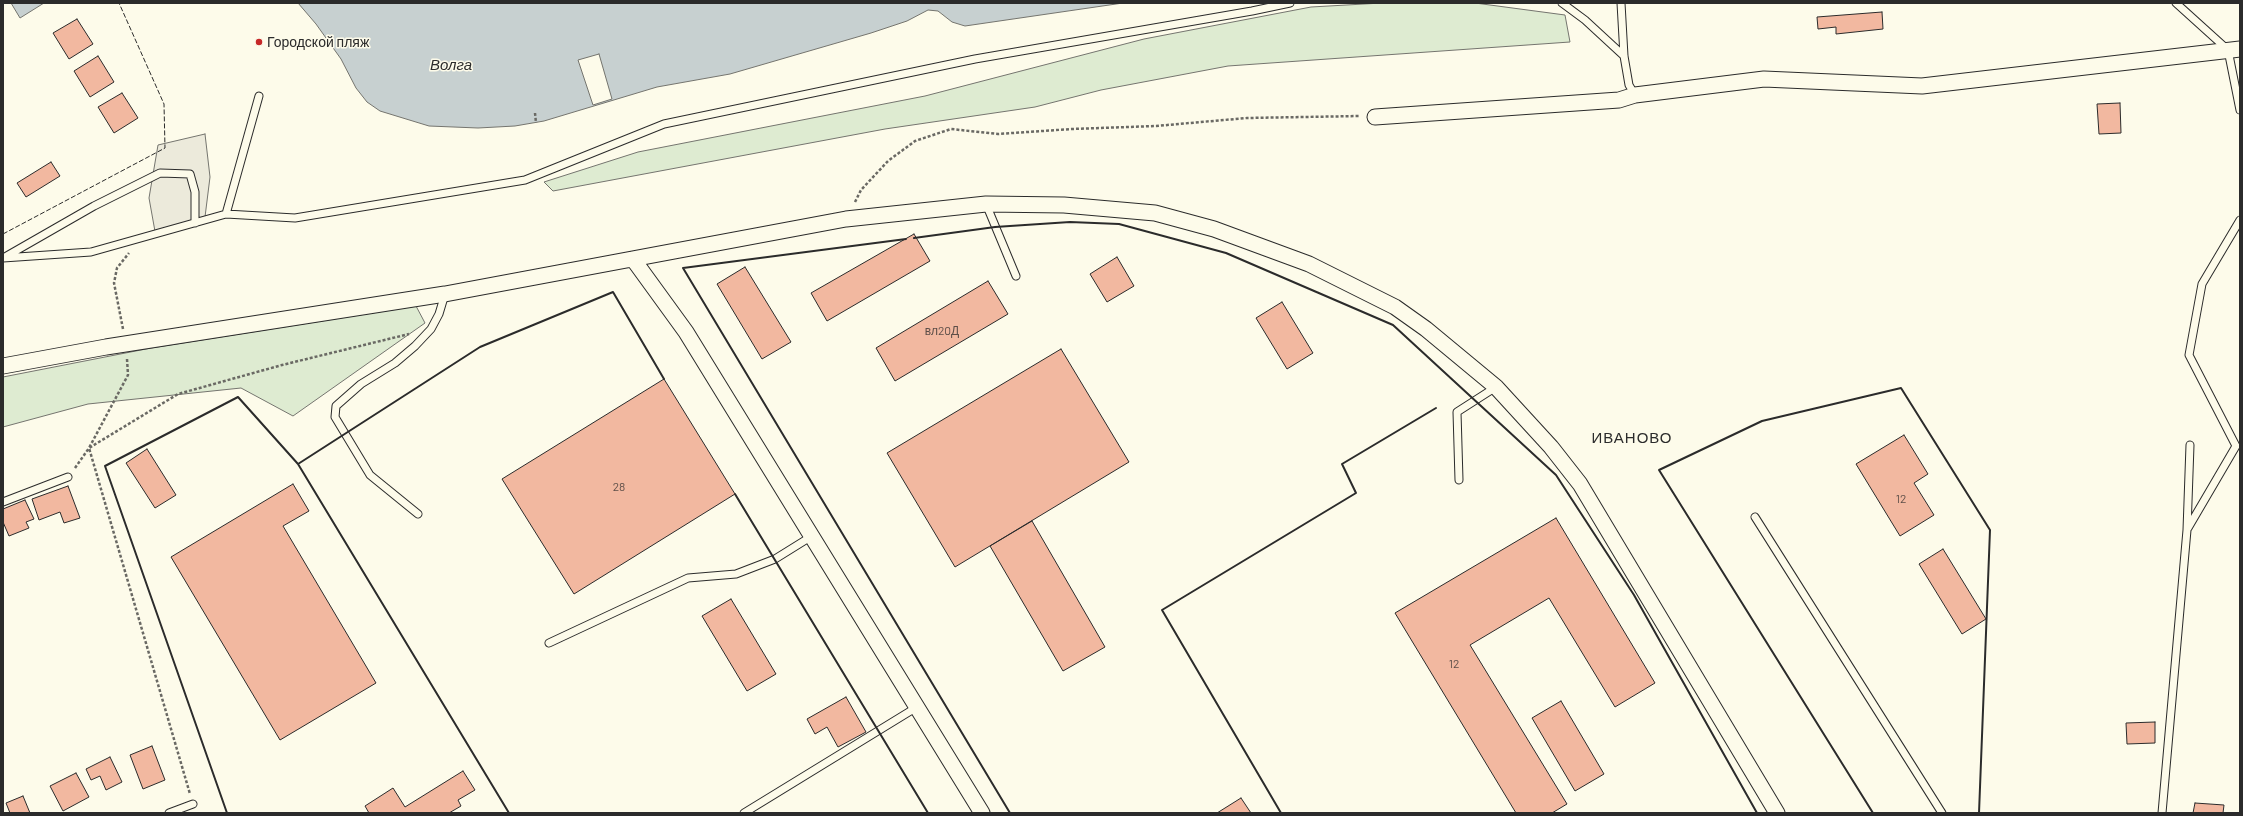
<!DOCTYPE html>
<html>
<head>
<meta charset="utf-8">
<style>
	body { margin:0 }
	#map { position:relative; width:2243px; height:816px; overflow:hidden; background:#fdfbea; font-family:Barlow,sans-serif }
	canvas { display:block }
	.frame { position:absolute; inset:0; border:4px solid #2b2b2b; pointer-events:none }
</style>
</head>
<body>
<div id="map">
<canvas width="2243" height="816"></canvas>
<div class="frame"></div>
</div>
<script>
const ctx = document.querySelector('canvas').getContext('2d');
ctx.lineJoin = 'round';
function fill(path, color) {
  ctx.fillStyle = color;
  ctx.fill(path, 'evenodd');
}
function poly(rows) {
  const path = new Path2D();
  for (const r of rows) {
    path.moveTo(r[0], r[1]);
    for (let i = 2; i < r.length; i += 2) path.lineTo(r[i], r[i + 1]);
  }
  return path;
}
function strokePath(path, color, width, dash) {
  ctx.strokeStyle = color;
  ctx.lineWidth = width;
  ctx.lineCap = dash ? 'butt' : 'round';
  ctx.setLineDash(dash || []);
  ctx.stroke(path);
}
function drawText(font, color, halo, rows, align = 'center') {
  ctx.font = font + ' Barlow,sans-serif';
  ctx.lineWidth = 3;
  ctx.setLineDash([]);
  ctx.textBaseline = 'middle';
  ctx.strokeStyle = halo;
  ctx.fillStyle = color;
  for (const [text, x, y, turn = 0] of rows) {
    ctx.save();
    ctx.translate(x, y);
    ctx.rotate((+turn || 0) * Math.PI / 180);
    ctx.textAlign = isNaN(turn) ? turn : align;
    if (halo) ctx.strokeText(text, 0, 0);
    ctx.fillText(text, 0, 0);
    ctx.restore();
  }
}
const green = poly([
	[1382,3,1475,3,1565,15,1570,42,1228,66,1101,90,1035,107,885,129,553,191,544,182,638,152,925,96,1144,39,1311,7,1382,3],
	[416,306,425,323,293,416,241,388,88,404,3,427,3,377,151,348,416,306]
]);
const parking = poly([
	[205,134,210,177,205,217,156,237,149,198,158,145,205,134]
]);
const water = poly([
	[11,3,44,3,20,18,11,3],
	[298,3,1123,3,965,26,952,22,938,11,928,10,907,21,871,33,730,74,657,87,544,121,515,126,478,128,429,126,380,111,367,102,356,88,341,59,316,24,298,3]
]);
const pier = poly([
	[599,54,612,99,593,105,578,60,599,54]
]);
const building = poly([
	[1882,12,1883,29,1836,34,1836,27,1818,29,1817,17,1882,12],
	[77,19,93,44,69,59,53,33,77,19],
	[98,56,114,82,90,97,74,71,98,56],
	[122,93,138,118,114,133,98,107,122,93],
	[2120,103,2121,133,2099,134,2097,104,2120,103],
	[51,162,60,176,26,197,17,183,51,162],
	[914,234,930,261,827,321,811,293,914,234],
	[1117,257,1134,286,1107,302,1090,274,1117,257],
	[745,267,791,342,762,359,717,284,745,267],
	[988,281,1008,314,895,381,876,348,988,281],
	[1282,302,1313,353,1287,369,1256,318,1282,302],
	[1061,349,1129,462,955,567,887,453,1061,349],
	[664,379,735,494,574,594,502,479,664,379],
	[1904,435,1928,474,1914,483,1934,515,1900,536,1856,464,1904,435],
	[147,449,176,495,155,508,126,463,147,449],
	[293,484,309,511,283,526,376,683,280,740,171,557,293,484],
	[68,486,80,518,64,523,60,512,39,520,32,499,68,486],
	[25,500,34,519,26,522,29,528,9,536,3,522,3,509,25,500],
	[1556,518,1655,683,1615,707,1549,598,1470,645,1567,804,1552,813,1516,813,1395,613,1556,518],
	[1032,521,1105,647,1063,671,990,546,1032,521],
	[1943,549,1986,619,1962,634,1919,564,1943,549],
	[731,599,776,674,747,691,702,616,731,599],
	[846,697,866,732,838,747,827,727,815,734,807,719,846,697],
	[1561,701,1604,774,1575,791,1532,718,1561,701],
	[2155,722,2155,743,2127,744,2126,723,2155,722],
	[152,746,165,780,143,789,130,755,152,746],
	[110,757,122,782,106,790,100,776,91,780,86,769,110,757],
	[463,771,475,790,458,800,461,806,449,813,369,813,365,806,393,788,405,807,463,771],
	[76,773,89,797,63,811,50,786,76,773],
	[23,796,30,813,10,813,6,803,23,796],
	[1241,798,1251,813,1217,813,1241,798],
	[2195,803,2224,805,2223,813,2193,813,2195,803]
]);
const path = poly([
	[535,113,536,123],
	[855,202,861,190,888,161,915,141,951,129,998,134,1072,129,1156,126,1247,118,1360,116],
	[123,329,114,283,117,268,129,253],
	[127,359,128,375,89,448,190,794],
	[75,468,89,448,178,394,282,365,409,334]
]);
const service = poly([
	[1562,3,1585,20,1624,56],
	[1621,3,1624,56,1629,85,1635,95],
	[2176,3,2228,50,2240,110],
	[986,204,1016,276],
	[226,214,295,218,525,180,664,124,975,59,1252,11,1290,3],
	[5,257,94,206,160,173,190,174,195,192,195,223],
	[3,258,91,252,226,214,259,96],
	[1459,480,1457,412,1496,387],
	[3,502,68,477],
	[418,514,370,475,335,417,336,406,361,384,395,363,415,346,431,329,439,314,445,294],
	[1755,517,1942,813],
	[2188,528,2236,446,2189,355,2202,284,2240,220],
	[549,643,688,578,736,574,775,559,812,536],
	[169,813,193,804],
	[744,813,917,707],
	[2162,813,2187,530,2190,445]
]);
const minor = poly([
	[1375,117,1619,100,1635,95,1764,79,1922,86,2240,49],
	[633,259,686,332,982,813],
	[3,366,106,347,445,294,846,219,986,204,1064,205,1155,213,1214,229,1309,264,1395,307,1426,329,1496,387,1551,447,1580,484,1777,813]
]);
const fence = poly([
	[3,234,165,148,164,104,119,3]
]);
const wall = poly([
	[914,238,995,227,1070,222,1119,224,1226,253,1393,325,1556,475,1634,595,1757,813],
	[906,239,683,268,1010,813],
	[298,464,480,347,613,292,664,379],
	[735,494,928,813],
	[227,813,105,466,238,397,298,464,509,813],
	[1281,813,1162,610,1356,493,1342,464,1436,408],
	[1873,813,1659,470,1762,421,1901,388,1990,530,1979,813]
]);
const markers = [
	[259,42,4,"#c62828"]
];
const numberNames = [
	["вл20Д",942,331],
	["28",619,487],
	["12",1901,499],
	["12",1454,664]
];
const poiNames = [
	["Городской пляж",267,42]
];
const waterNames = [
	["Волга",451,65]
];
const neighbourhoodNames = [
	["ИВАНОВО",1632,438]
];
fill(green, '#deebd1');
strokePath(green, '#74746e', 1);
fill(parking, '#eceadb');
strokePath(parking, '#74746e', 1);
fill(water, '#c7d0d0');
strokePath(water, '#74746e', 1);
fill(pier, '#fdfbea');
strokePath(pier, '#74746e', 1);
fill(building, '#f2b8a0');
strokePath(building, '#2b2b2b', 1);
strokePath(service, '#2b2b2b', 9);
strokePath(minor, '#2b2b2b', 17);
strokePath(path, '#6a6964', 2.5, [3, 2]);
strokePath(service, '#fdfbea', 7);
strokePath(minor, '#fdfbea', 15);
strokePath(fence, '#2b2b2b', 1, [5, 2]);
strokePath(wall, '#2b2b2b', 2);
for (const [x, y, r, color] of markers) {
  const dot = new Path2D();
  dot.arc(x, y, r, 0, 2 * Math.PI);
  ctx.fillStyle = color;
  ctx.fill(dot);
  strokePath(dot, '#fdfbea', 1.5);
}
drawText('12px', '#5d4e48', null, numberNames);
drawText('14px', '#2b2b2b', '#fdfbea', poiNames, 'left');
drawText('italic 15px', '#2b2b2b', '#fdfbea', waterNames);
ctx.letterSpacing = '1px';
drawText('15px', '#2b2b2b', '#fdfbea', neighbourhoodNames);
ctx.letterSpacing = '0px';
</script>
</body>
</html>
